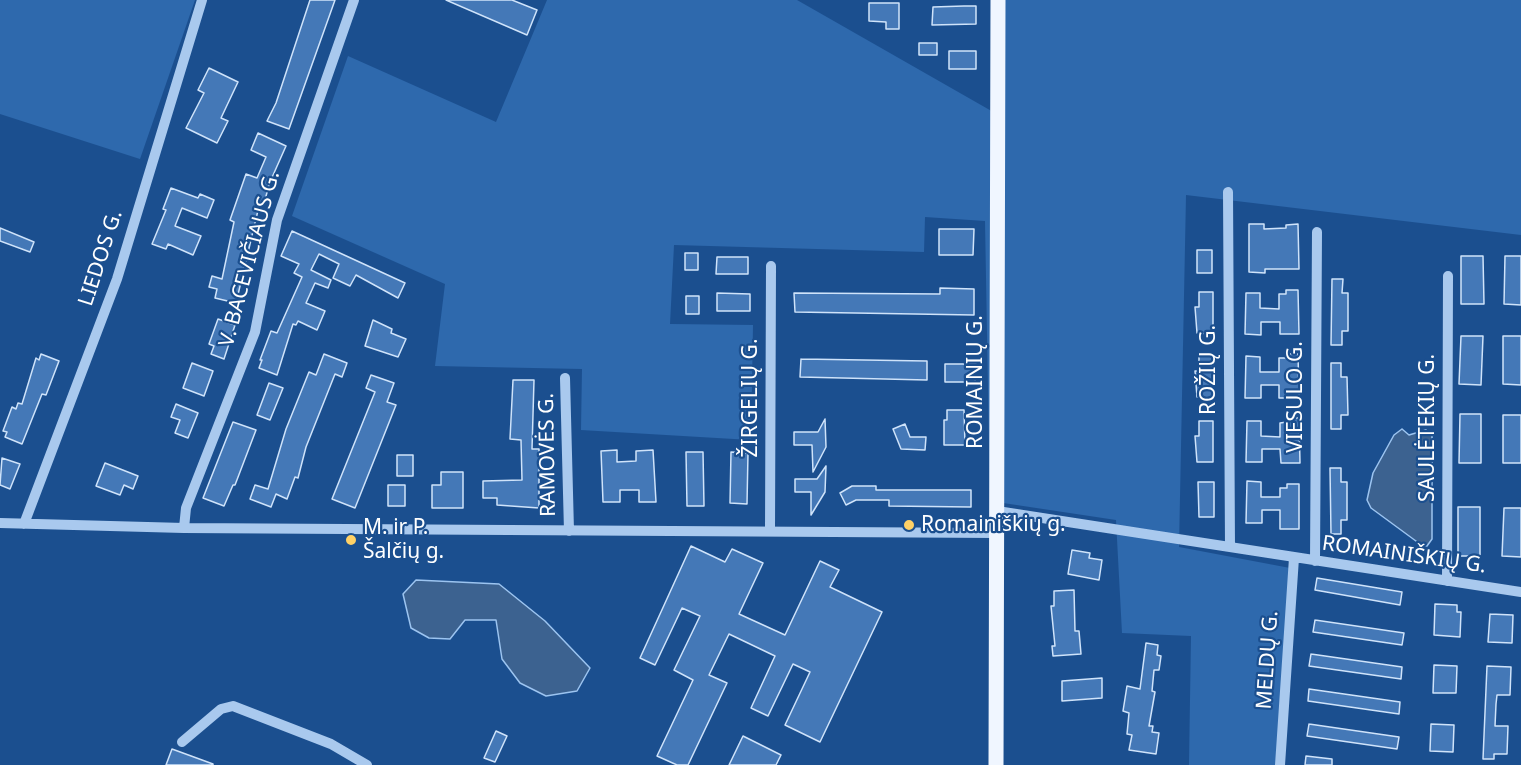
<!DOCTYPE html>
<html>
<head>
<meta charset="utf-8">
<style>
	body { margin:0 }
	canvas { display:block; background:#1b4f8f }
</style>
</head>
<body>
<canvas width="1521" height="765"></canvas>
<script>
const ctx = document.querySelector('canvas').getContext('2d');
ctx.lineJoin = 'round';
function fill(path, color) {
  ctx.fillStyle = color;
  ctx.fill(path, 'evenodd');
}
function poly(rows) {
  const path = new Path2D();
  for (const r of rows) {
    path.moveTo(r[0], r[1]);
    for (let i = 2; i < r.length; i += 2) path.lineTo(r[i], r[i + 1]);
  }
  return path;
}
function strokePath(path, color, width, dash) {
  ctx.strokeStyle = color;
  ctx.lineWidth = width;
  ctx.lineCap = dash ? 'butt' : 'round';
  ctx.setLineDash(dash || []);
  ctx.stroke(path);
}
function drawText(font, color, halo, rows, align = 'center') {
  ctx.font = font + ' "Noto Sans",sans-serif';
  ctx.lineWidth = 4.5;
  ctx.setLineDash([]);
  ctx.textBaseline = 'middle';
  ctx.strokeStyle = halo;
  ctx.fillStyle = color;
  for (const [text, x, y, turn = 0] of rows) {
    ctx.save();
    ctx.translate(x, y);
    ctx.rotate((+turn || 0) * Math.PI / 180);
    ctx.textAlign = isNaN(turn) ? turn : align;
    if (halo) ctx.strokeText(text, 0, 0);
    ctx.fillText(text, 0, 0);
    ctx.restore();
  }
}
const green = poly([
	[0,0,195,0,140,159,0,114],
	[547,0,797,0,995,113,997,0,1521,0,1521,235,1186,195,1179,547,1290,568,1276,765,1189,765,1191,636,1122,633,1116,520,990,501,985,221,925,217,924,252,674,245,670,324,753,325,751,440,581,430,582,369,435,366,445,284,292,216,348,56,496,122]
]);
const water = poly([
	[1402,429,1409,435,1426,430,1432,436,1432,539,1427,546,1420,544,1371,508,1367,500,1373,473,1394,435,1402,429],
	[416,580,499,584,545,621,590,668,577,691,546,696,520,683,502,659,496,620,465,620,450,639,429,638,411,628,403,594,416,580]
]);
const building = poly([
	[310,0,335,0,289,129,267,121,276,103,310,0],
	[446,0,512,0,537,10,527,35,446,0],
	[869,3,899,3,899,29,886,29,886,22,869,21,869,3],
	[964,6,976,6,976,24,932,25,933,7,964,6],
	[919,43,937,43,937,55,919,55,919,43],
	[949,51,976,51,976,69,949,69,949,51],
	[209,68,238,82,221,118,228,121,217,143,186,128,204,93,198,90,209,68],
	[258,133,286,146,270,182,264,203,260,202,236,303,215,298,217,289,209,287,212,276,222,279,234,222,230,220,246,174,257,178,266,157,251,150,258,133],
	[171,188,198,198,200,194,214,200,207,218,182,208,175,226,201,236,193,255,168,244,166,249,152,244,166,210,163,209,171,188],
	[1249,224,1264,224,1264,229,1286,228,1286,225,1298,224,1299,269,1265,269,1265,273,1249,272,1249,224],
	[0,228,34,242,30,252,0,241,0,228],
	[939,229,974,229,973,255,939,255,939,229],
	[292,231,405,283,398,298,356,275,350,286,333,278,339,264,319,254,311,270,331,280,328,288,315,283,306,303,325,311,317,330,298,321,296,325,293,324,277,375,259,368,262,360,260,360,271,331,277,333,302,277,294,273,299,264,281,256,292,231],
	[1197,250,1212,250,1212,273,1197,273,1197,250],
	[685,253,698,253,698,270,685,270,685,253],
	[1461,256,1483,256,1484,304,1461,304,1461,256],
	[1505,256,1521,256,1521,305,1504,304,1505,256],
	[717,257,748,257,748,274,716,274,717,257],
	[1332,279,1343,279,1342,293,1348,293,1348,331,1342,331,1342,345,1331,345,1332,279],
	[940,288,974,289,974,315,795,312,794,293,940,294,940,288],
	[1286,290,1298,290,1299,334,1280,334,1280,322,1261,322,1261,335,1245,334,1246,293,1260,293,1260,308,1279,309,1279,294,1286,294,1286,290],
	[1199,292,1213,292,1213,334,1197,333,1195,307,1199,307,1199,292],
	[717,293,750,294,750,311,717,311,717,293],
	[686,296,699,296,699,314,686,314,686,296],
	[218,319,235,325,224,359,211,354,214,346,209,344,218,319],
	[373,320,392,329,391,333,406,339,398,357,365,346,373,320],
	[1461,336,1483,336,1481,385,1459,384,1461,336],
	[1503,336,1521,336,1521,385,1503,384,1503,336],
	[41,354,59,361,46,395,42,394,22,444,5,437,7,432,3,431,12,407,16,409,18,403,22,404,36,358,39,360,41,354],
	[324,354,347,363,342,377,335,374,306,447,298,478,295,477,287,499,276,494,271,507,250,499,255,485,268,489,286,429,309,372,316,375,324,354],
	[1286,354,1298,354,1299,398,1279,398,1279,385,1261,385,1261,398,1245,398,1246,356,1260,357,1260,372,1279,372,1279,358,1286,358,1286,354],
	[1199,356,1213,356,1213,398,1197,397,1195,371,1199,371,1199,356],
	[801,359,927,361,927,380,800,377,801,359],
	[192,363,213,371,204,396,183,388,192,363],
	[1331,363,1341,363,1341,377,1347,377,1348,415,1341,415,1341,429,1331,429,1331,363],
	[945,364,976,364,975,382,945,382,945,364],
	[371,375,394,383,387,402,396,405,355,508,332,499,375,392,366,388,371,375],
	[513,380,534,380,532,449,539,449,539,508,497,505,497,498,483,498,483,481,522,480,521,440,510,439,513,380],
	[269,383,283,388,270,420,257,415,269,383],
	[176,404,198,413,188,438,175,433,180,420,171,417,176,404],
	[947,410,964,410,965,445,944,445,944,420,947,420,947,410],
	[1460,414,1481,414,1481,463,1459,463,1460,414],
	[1503,415,1521,415,1521,463,1503,463,1503,415],
	[1287,418,1299,418,1300,463,1281,463,1280,449,1262,449,1262,462,1246,462,1247,421,1261,421,1261,436,1280,437,1280,423,1287,422,1287,418],
	[825,419,826,447,813,472,812,445,794,445,794,432,818,432,825,419],
	[1199,421,1213,421,1213,462,1197,462,1195,436,1199,436,1199,421],
	[233,422,256,430,235,485,233,485,224,506,203,498,233,422],
	[905,424,910,437,926,437,925,450,901,449,893,429,905,424],
	[617,450,617,462,636,461,636,451,653,450,656,502,639,502,639,490,620,490,620,502,603,502,601,451,617,450],
	[686,452,703,452,704,506,687,506,686,452],
	[731,452,748,453,747,504,730,503,731,452],
	[397,455,413,455,413,476,397,476,397,455],
	[2,458,20,464,10,489,0,485,2,458],
	[105,463,138,476,133,489,124,485,120,495,96,486,105,463],
	[826,466,825,492,811,515,811,492,795,492,795,479,817,479,826,466],
	[1330,468,1341,468,1341,482,1347,482,1347,520,1341,520,1341,534,1331,534,1330,468],
	[441,472,463,472,463,508,432,508,432,485,441,485,441,472],
	[1247,481,1261,482,1261,497,1280,497,1280,488,1287,488,1287,484,1299,484,1299,529,1280,529,1280,510,1262,510,1262,523,1246,523,1247,481],
	[1198,482,1214,482,1214,517,1199,517,1198,482],
	[388,485,405,485,405,506,388,506,388,485],
	[852,486,876,486,876,490,971,490,971,507,889,506,889,500,856,500,846,505,840,493,852,486],
	[1458,507,1480,507,1480,556,1458,556,1458,507],
	[1504,508,1521,508,1521,557,1502,556,1504,508],
	[691,546,725,562,732,549,763,563,739,614,785,635,820,561,839,570,830,587,882,612,820,742,785,725,810,672,793,664,768,716,751,708,775,656,729,634,709,675,727,683,688,765,677,765,657,756,693,680,674,670,700,616,682,608,655,665,640,658,691,546],
	[1072,550,1090,553,1089,558,1102,560,1099,580,1068,574,1072,550],
	[1317,578,1402,592,1400,605,1315,590,1317,578],
	[1074,590,1075,631,1079,631,1081,654,1053,656,1052,646,1055,646,1051,606,1054,606,1054,591,1074,590],
	[1435,604,1457,605,1457,612,1461,612,1460,637,1434,635,1435,604],
	[1490,614,1513,615,1512,643,1488,642,1490,614],
	[1315,620,1404,633,1402,645,1313,632,1315,620],
	[1146,643,1158,645,1157,655,1161,656,1159,670,1154,670,1152,691,1155,692,1149,726,1153,726,1152,732,1159,733,1156,754,1129,750,1132,735,1127,734,1129,713,1123,711,1127,686,1140,689,1146,643],
	[1311,654,1402,667,1401,679,1309,666,1311,654],
	[1434,665,1457,666,1456,693,1433,693,1434,665],
	[1487,666,1511,667,1510,695,1497,695,1496,704,1495,726,1508,726,1507,754,1494,754,1494,759,1483,759,1487,666],
	[1102,678,1102,698,1062,701,1062,681,1102,678],
	[1309,689,1400,702,1399,714,1308,701,1309,689],
	[1309,724,1399,737,1397,749,1307,736,1309,724],
	[1431,724,1454,725,1453,752,1430,751,1431,724],
	[496,731,507,736,495,762,484,758,496,731],
	[743,736,781,755,776,765,729,765,743,736],
	[172,749,213,764,213,765,166,765,172,749],
	[1306,756,1332,759,1332,765,1305,765,1306,756]
]);
const minor = poly([
	[1228,192,1230,547],
	[565,378,569,531],
	[997,511,1521,592],
	[0,523,184,528,996,533],
	[24,524,117,279,202,0],
	[184,528,186,508,255,332,277,220,354,0],
	[770,530,771,266],
	[1315,561,1317,232],
	[1447,581,1448,276],
	[182,742,221,709,233,706,331,744,367,765],
	[1280,765,1294,558]
]);
const major = poly([
	[996,765,998,0]
]);
const markers = [
	[909,525,6,"#ffd166"],
	[351,540,6,"#ffd166"]
];
const streetNames = [
	["LIEDOS G.",101,258,-72],
	["V. BACEVIČIAUS G.",250,259,-75],
	["ROŽIŲ G.",1209,370,-90],
	["ROMAINIŲ G.",976,382,-90],
	["VIESULO G.",1296,397,-90],
	["ŽIRGELIŲ G.",751,398,-90],
	["SAULĖTEKIŲ G.",1428,428,-90],
	["RAMOVĖS G.",548,455,-91],
	["ROMAINIŠKIŲ G.",1404,555,8],
	["MELDŲ G.",1268,660,-86]
];
const poiNames = [
	["Romainiškių g.",921,525],
	["M. ir P.",363,528],
	["Šalčių g.",363,552]
];
fill(green, '#2e69ad');
fill(water, '#3c6290');
strokePath(water, '#9cc4f0', 1.5);
fill(building, '#4478b7');
strokePath(building, '#cfe3fa', 1.5);
strokePath(minor, '#a9c9ee', 10);
strokePath(major, '#f0f6ff', 15);
for (const [x, y, r, color] of markers) {
  const dot = new Path2D();
  dot.arc(x, y, r, 0, 2 * Math.PI);
  ctx.fillStyle = color;
  ctx.fill(dot);
  strokePath(dot, '#1b4f8f', 2);
}
drawText('21px', '#fff', '#1b4f8f', streetNames);
drawText('21px', '#fff', '#1b4f8f', poiNames, 'left');
</script>
</body>
</html>
